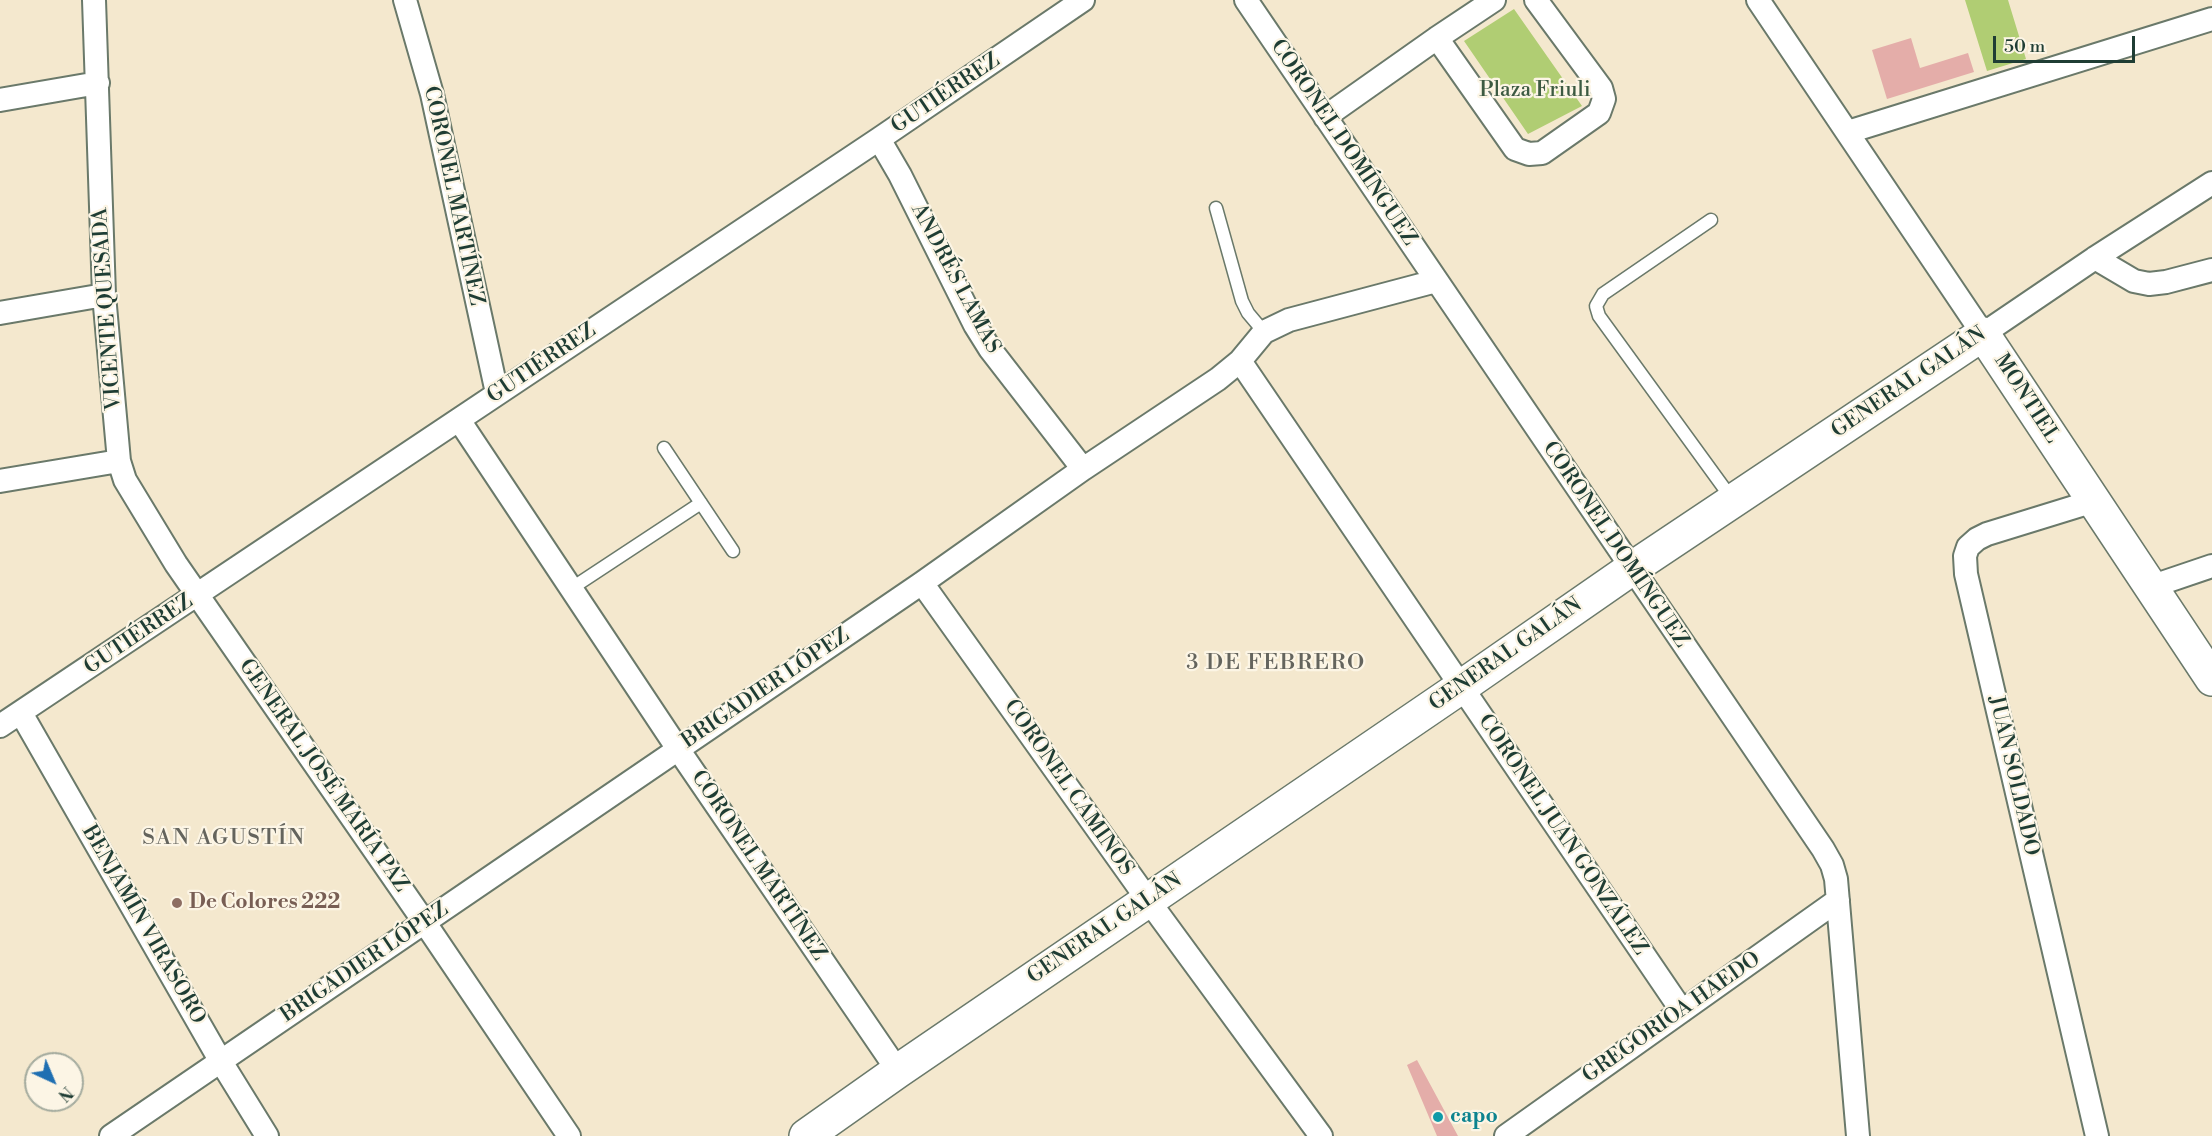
<!DOCTYPE html>
<html>
<head>
<meta charset="utf-8">
<style>
	body { margin:0 }
	#map { position:relative; width:2212px; height:1136px; overflow:hidden; background:#f4e8ce; font-family:"Libre Bodoni",serif }
	canvas { display:block }
	.north { position:absolute; left:24px; top:1052px; width:60px; height:60px; box-sizing:border-box; background:#fcf5e5; border:2px solid #a4ab9e; border-radius:50%; rotate:136deg; font-size:16px; font-weight:700; line-height:24px; text-align:center; color:#1f3d34 }
	.north::after { content:''; display:block; margin:auto; width:21px; height:27px; background:#1f6fb2; clip-path:polygon(50% 0,100% 100%,50% 72%,0 100%) }
	.scale { position:absolute; left:1993px; top:36px; width:142px; height:27px; box-sizing:border-box; border:3px solid #1f3d34; border-top:0; padding-left:8px; font-size:18px; line-height:21px; white-space:nowrap; color:#1f3d34; -webkit-text-stroke:4px #fcf5e5; paint-order:stroke }
</style>
</head>
<body>
<div id="map">
<canvas width="2212" height="1136"></canvas>
<div class="north">N</div>
<div class="scale">50 m</div>
</div>
<script>
const ctx = document.querySelector('canvas').getContext('2d');
ctx.lineJoin = 'round';
function fill(path, color) {
  ctx.fillStyle = color;
  ctx.fill(path, 'evenodd');
}
function poly(rows) {
  const path = new Path2D();
  for (const r of rows) {
    path.moveTo(r[0], r[1]);
    for (let i = 2; i < r.length; i += 2) path.lineTo(r[i], r[i + 1]);
  }
  return path;
}
function strokePath(path, color, width, dash) {
  ctx.strokeStyle = color;
  ctx.lineWidth = width;
  ctx.lineCap = dash ? 'butt' : 'round';
  ctx.setLineDash(dash || []);
  ctx.stroke(path);
}
function drawText(font, color, halo, rows, align = 'center') {
  ctx.font = font + ' "Libre Bodoni",serif';
  ctx.lineWidth = 4.5;
  ctx.setLineDash([]);
  ctx.textBaseline = 'middle';
  ctx.strokeStyle = halo;
  ctx.fillStyle = color;
  for (const [text, x, y, turn = 0] of rows) {
    ctx.save();
    ctx.translate(x, y);
    ctx.rotate((+turn || 0) * Math.PI / 180);
    ctx.textAlign = isNaN(turn) ? turn : align;
    if (halo) ctx.strokeText(text, 0, 0);
    ctx.fillText(text, 0, 0);
    ctx.restore();
  }
}
const green = poly([
	[1965,0,2008,0,2026,59,1987,71],
	[1514,9,1582,106,1528,134,1464,41]
]);
const building = poly([
	[1911,38,1920,68,1968,53,1974,72,1887,99,1872,50],
	[1417,1060,1437,1097,1458,1136,1437,1136,1407,1065]
]);
const lane = poly([
	[1216,208,1242,301,1248,313,1264,332],
	[1711,220,1603,294,1596,306,1599,316,1732,499],
	[664,448,733,551],
	[572,588,701,503]
]);
const street = poly([
	[94,0,104,295,119,461,125,480,176,564,425,923,569,1136],
	[405,0,432,94,497,393],
	[1246,0,1823,849,1832,865,1836,879,1858,1136],
	[1758,0,1983,334,2095,258,2212,183],
	[1437,38,1515,149,1529,154,1542,153,1599,113,1604,99,1601,88,1536,0],
	[0,100,98,83],
	[1325,117,1437,38,1494,0],
	[1848,132,2212,19],
	[879,139,900,175,975,325,990,349,1083,469],
	[2095,258,2134,281,2149,284,2166,282,2212,270],
	[0,313,104,295],
	[1240,361,1682,1011],
	[459,420,678,749,898,1071],
	[0,481,119,461],
	[2094,501,1987,534,1977,539,1968,547,1965,556,1966,574,2097,1136],
	[922,583,1148,900,1321,1136],
	[2150,587,2212,566],
	[21,713,220,1060,267,1136],
	[0,726,879,139,1083,0],
	[111,1136,922,583,1083,469,1218,379,1240,361,1264,332,1289,320,1436,281],
	[1506,1136,1838,900]
]);
const secondary = poly([
	[806,1136,898,1071,1461,687,1631,569,1983,334,2212,679]
]);
const markers = [
	[177,903,6,"#8d6e63"],
	[1438,1117,6,"#0f9aa8"]
];
const parkNames = [
	["Plaza Friuli",1535,91]
];
const streetNames = [
	["GUTIÉRREZ",946,94,-34],
	["CORONEL DOMÍNGUEZ",1343,143,56],
	["CORONEL MARTÍNEZ",453,196,78],
	["ANDRÉS LAMAS",955,279,62],
	["VICENTE QUESADA",108,309,-94],
	["GUTIÉRREZ",542,364,-34],
	["GENERAL GALÁN",1909,383,-34],
	["MONTIEL",2026,399,57],
	["CORONEL DOMÍNGUEZ",1615,545,56],
	["GUTIÉRREZ",139,635,-34],
	["GENERAL GALÁN",1506,655,-35],
	["BRIGADIER LÓPEZ",766,689,-34],
	["GENERAL JOSÉ MARÍA PAZ",323,776,55],
	["JUAN SOLDADO",2013,776,77],
	["CORONEL CAMINOS",1068,788,55],
	["CORONEL JUAN GONZÁLEZ",1562,835,56],
	["CORONEL MARTÍNEZ",758,866,56],
	["BENJAMÍN VIRASORO",143,925,60],
	["GENERAL GALÁN",1105,929,-34],
	["BRIGADIER LÓPEZ",365,963,-34],
	["GREGORIOA HAEDO",1672,1018,-35]
];
const educationNames = [
	["De Colores 222",189,903]
];
const cultureNames = [
	["capo",1450,1117]
];
const neighbourhoodNames = [
	["3 DE FEBRERO",1276,664],
	["SAN AGUSTÍN",224,839]
];
fill(green, '#b0cd73');
fill(building, '#e4ada9');
strokePath(lane, '#6a796a', 15);
strokePath(street, '#6a796a', 26);
strokePath(secondary, '#6a796a', 36);
strokePath(lane, '#fff', 12);
strokePath(street, '#fff', 22);
strokePath(secondary, '#fff', 33);
for (const [x, y, r, color] of markers) {
  const dot = new Path2D();
  dot.arc(x, y, r, 0, 2 * Math.PI);
  ctx.fillStyle = color;
  ctx.fill(dot);
  strokePath(dot, '#fcf5e5', 2);
}
drawText('21px', '#3c5a41', '#fcf5e5', parkNames);
drawText('21px', '#1f3d34', '#fcf5e5', streetNames);
drawText('bold 21px', '#785e54', '#fcf5e5', educationNames, 'left');
drawText('bold 21px', '#0d838f', '#fcf5e5', cultureNames, 'left');
ctx.letterSpacing = '1.5px';
drawText('22px', '#64645d', '#fcf5e5', neighbourhoodNames);
ctx.letterSpacing = '0px';
</script>
</body>
</html>
